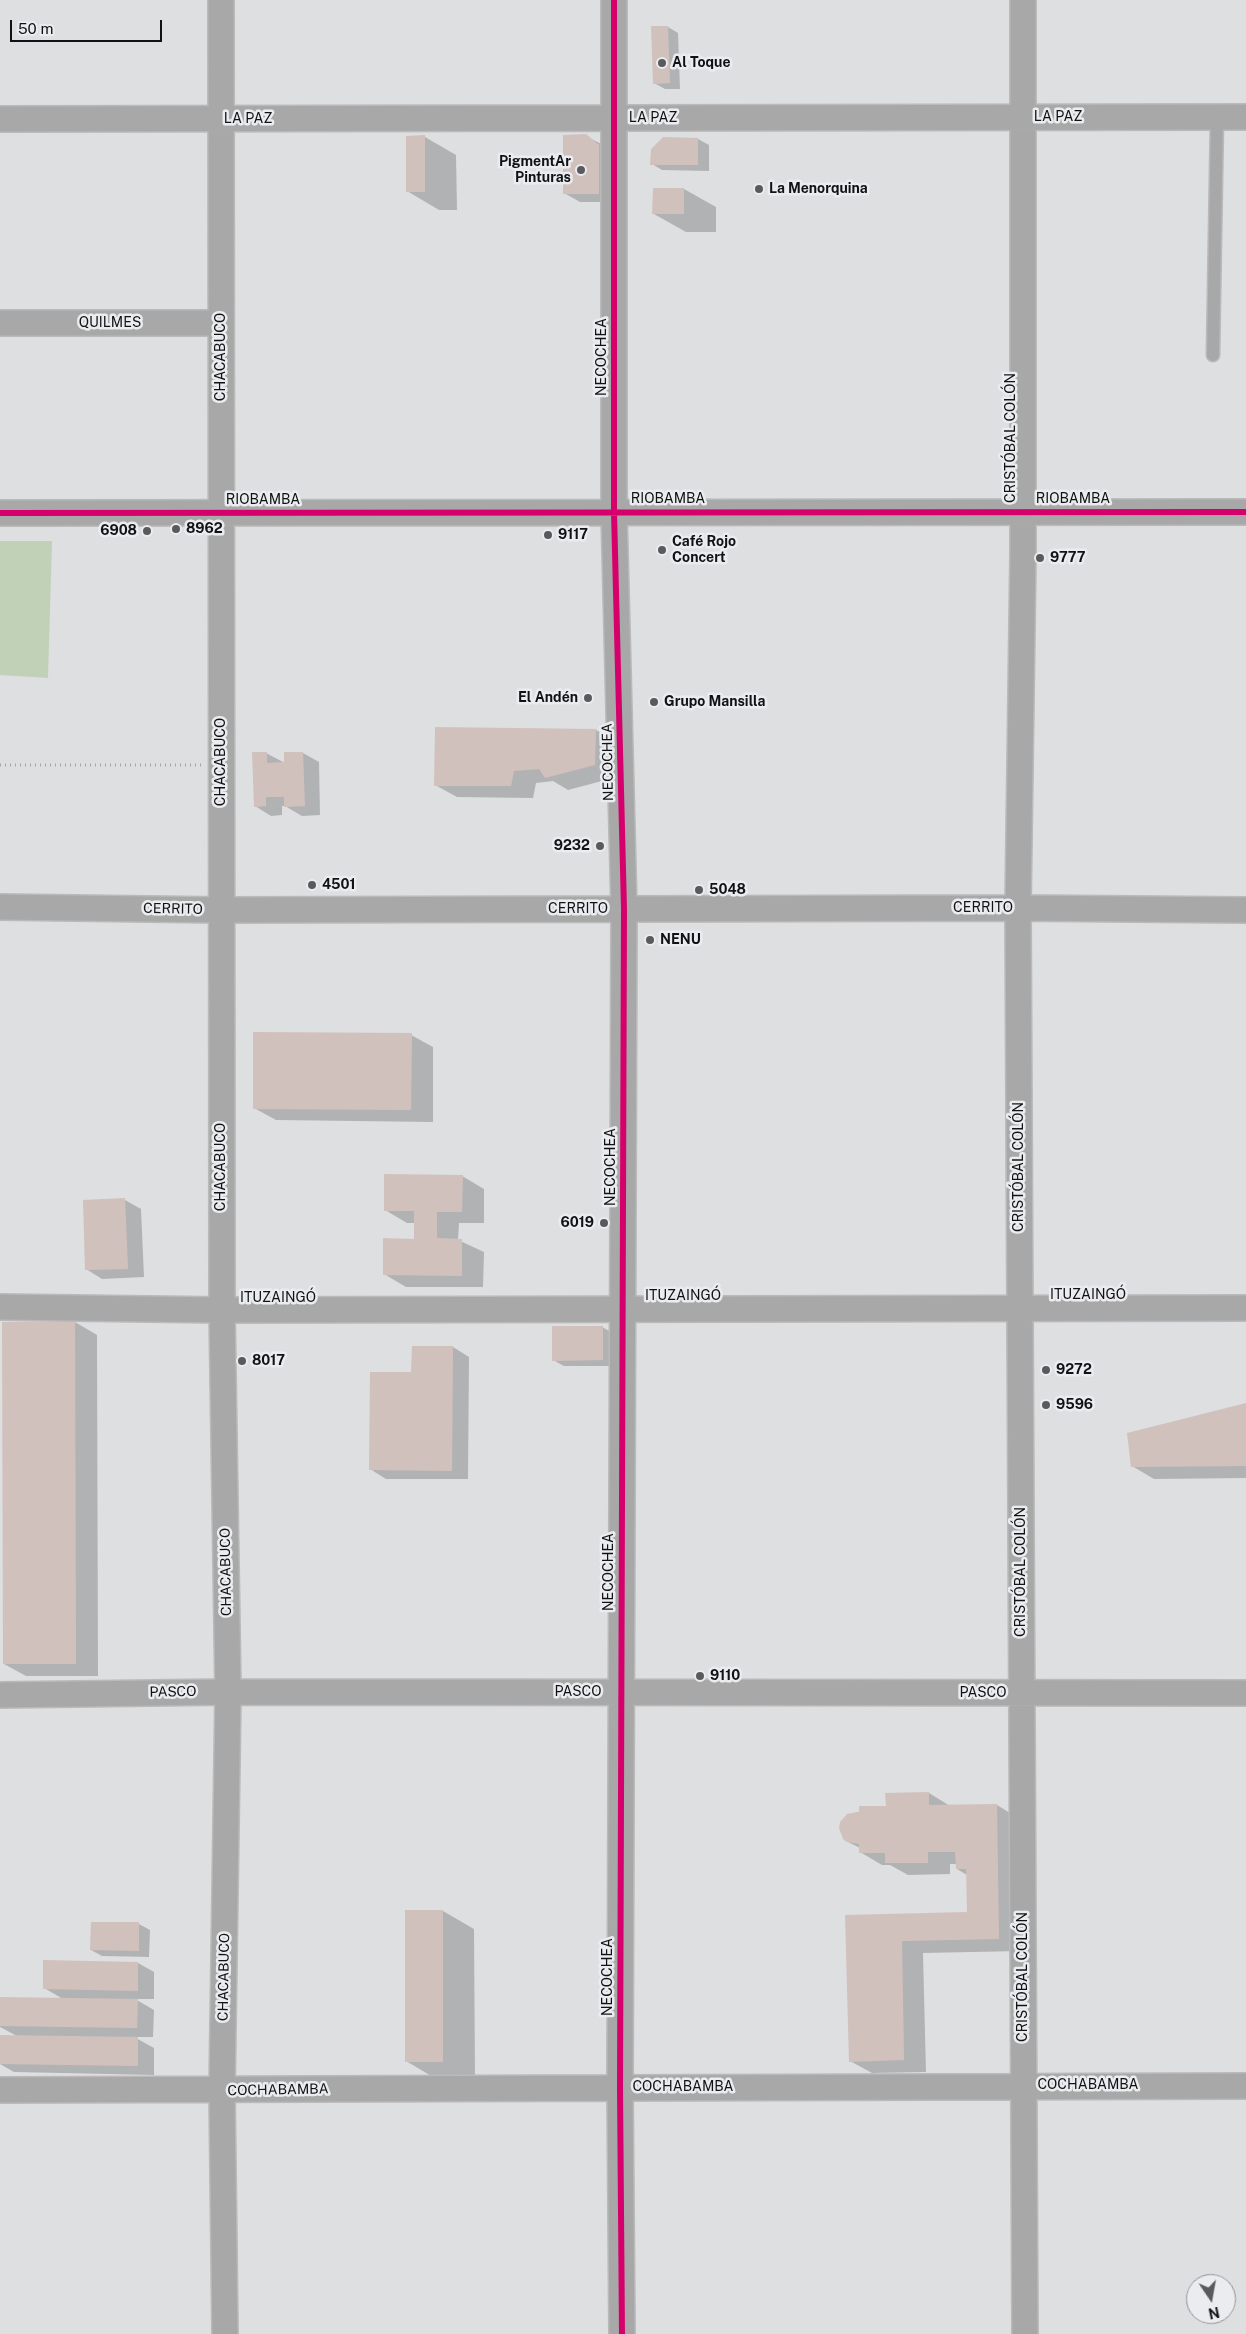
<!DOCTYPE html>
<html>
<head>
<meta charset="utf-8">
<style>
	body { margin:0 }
	#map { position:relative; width:1246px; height:2334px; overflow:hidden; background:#dedfe1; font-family:"Public Sans",sans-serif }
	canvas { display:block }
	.north { position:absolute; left:1186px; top:2274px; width:50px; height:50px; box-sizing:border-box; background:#ebecef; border:1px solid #949597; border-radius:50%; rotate:168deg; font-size:14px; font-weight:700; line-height:20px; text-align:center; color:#111213 }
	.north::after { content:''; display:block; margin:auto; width:18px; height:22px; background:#595a5b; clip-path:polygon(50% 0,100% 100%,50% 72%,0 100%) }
	.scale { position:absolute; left:10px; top:20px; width:152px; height:22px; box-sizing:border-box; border:2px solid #111213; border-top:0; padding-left:6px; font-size:15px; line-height:18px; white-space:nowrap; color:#111213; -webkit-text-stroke:4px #ebecef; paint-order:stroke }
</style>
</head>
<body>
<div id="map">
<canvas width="1246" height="2334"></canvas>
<div class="north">N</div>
<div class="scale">50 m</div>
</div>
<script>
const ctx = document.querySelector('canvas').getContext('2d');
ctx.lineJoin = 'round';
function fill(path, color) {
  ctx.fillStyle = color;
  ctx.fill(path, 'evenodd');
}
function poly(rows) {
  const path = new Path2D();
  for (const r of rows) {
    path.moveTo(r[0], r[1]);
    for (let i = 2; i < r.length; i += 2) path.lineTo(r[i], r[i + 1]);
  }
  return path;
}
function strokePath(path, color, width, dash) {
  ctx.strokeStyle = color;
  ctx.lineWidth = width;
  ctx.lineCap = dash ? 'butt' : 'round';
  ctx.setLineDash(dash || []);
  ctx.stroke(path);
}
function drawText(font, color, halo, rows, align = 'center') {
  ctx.font = font + ' "Public Sans",sans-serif';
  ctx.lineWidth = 5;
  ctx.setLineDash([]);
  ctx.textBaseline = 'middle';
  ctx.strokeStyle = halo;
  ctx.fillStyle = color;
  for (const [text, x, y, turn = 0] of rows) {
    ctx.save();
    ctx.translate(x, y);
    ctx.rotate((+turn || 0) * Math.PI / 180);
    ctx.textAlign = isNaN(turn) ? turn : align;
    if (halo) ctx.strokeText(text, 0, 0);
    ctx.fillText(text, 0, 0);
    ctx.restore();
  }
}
const green = poly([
	[0,541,52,541,48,678,0,675]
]);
const shadow = poly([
	[668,27,678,33,680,89,665,89,654,83],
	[586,136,603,145,615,202,580,202,564,193],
	[425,137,456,155,457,210,439,210,407,191],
	[663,139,698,139,709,145,709,171,662,170,652,164],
	[684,189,716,207,716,232,686,232,654,214],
	[596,730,617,743,617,777,568,790,553,781,536,783,533,798,457,797,435,785],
	[266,753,285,763,303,753,319,762,320,815,302,816,285,806,282,806,282,815,271,816,255,806],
	[411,1035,433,1047,433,1122,276,1120,254,1108],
	[462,1176,484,1189,484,1223,459,1223,458,1240,484,1252,483,1287,406,1287,384,1274,415,1240,415,1223,407,1223,385,1210],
	[125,1200,141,1209,144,1277,102,1279,86,1269,84,1201],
	[75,1322,97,1335,98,1676,26,1676,4,1664,3,1323],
	[602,1327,613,1333,613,1366,564,1366,553,1360],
	[453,1347,469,1357,468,1479,386,1479,370,1469,413,1373],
	[1246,1404,1246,1478,1154,1479,1132,1466],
	[929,1793,950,1806,997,1805,1018,1818,1021,1951,923,1953,926,2072,872,2073,850,2061,847,1917,968,1913,967,1875,957,1869,957,1864,950,1864,950,1874,908,1875,890,1865,882,1865,860,1852,860,1848,848,1842,844,1818,853,1813,887,1807],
	[443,1911,474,1929,475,2079,438,2080,406,2061],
	[139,1924,150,1930,149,1957,102,1956,91,1950],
	[138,1963,154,1972,154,1999,135,1999,154,2010,153,2037,134,2037,154,2048,154,2075,14,2072,0,2064,0,2036,17,2036,0,2027,0,1998,63,1999,44,1988]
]);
const building = poly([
	[651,26,668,26,670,83,653,84],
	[586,134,599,145,599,194,563,194,563,135],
	[425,135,425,192,406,192,406,136],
	[663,137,698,138,698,165,650,165,651,149],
	[653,188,684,188,684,214,652,214],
	[435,727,596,729,595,765,545,778,539,769,514,771,511,786,434,786],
	[252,752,267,752,267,763,284,762,284,752,303,752,305,806,284,807,284,797,266,797,266,806,254,807],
	[253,1032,412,1033,411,1110,253,1109],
	[384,1174,463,1175,462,1212,437,1212,437,1238,462,1239,462,1276,383,1275,383,1238,414,1239,414,1211,384,1211],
	[125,1198,128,1269,85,1270,83,1200],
	[75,1321,76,1664,3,1664,2,1322],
	[552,1326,603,1326,603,1360,552,1361],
	[412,1346,453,1346,452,1471,369,1470,370,1372,411,1372],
	[1246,1403,1246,1466,1131,1467,1127,1433],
	[929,1792,929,1805,997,1804,999,1939,902,1941,904,2060,849,2062,845,1915,967,1912,966,1869,956,1869,955,1852,928,1852,928,1863,885,1863,885,1853,859,1853,859,1844,847,1842,843,1839,839,1828,840,1822,847,1814,859,1812,859,1806,886,1806,885,1793],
	[405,1910,443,1910,443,2062,405,2062],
	[91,1922,139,1922,139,1951,90,1950],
	[43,1960,138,1962,138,1991,43,1989],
	[0,1997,138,1999,137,2028,0,2026],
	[0,2035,138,2037,138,2066,0,2064]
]);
const path = poly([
	[0,765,201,765]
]);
const lane = poly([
	[1213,355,1217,117]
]);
const street = poly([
	[221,0,222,1310,228,1692,222,2091,225,2334],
	[614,0,614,512,624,909,620,2087,622,2334],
	[1023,0,1023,553,1018,908,1025,2334],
	[0,119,1246,117],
	[0,323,221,323],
	[0,513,1246,512],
	[0,907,221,910,1018,908,1246,910],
	[0,1307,222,1310,1246,1308],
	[0,1695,228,1692,1246,1693],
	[0,2090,1246,2086]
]);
const cycleway = poly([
	[614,0,614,512,624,909,620,2087,622,2334],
	[0,513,1246,512]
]);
const markers = [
	[662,63,5,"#595a5b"],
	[581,170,5,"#595a5b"],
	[759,189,5,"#595a5b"],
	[176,529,5,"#595a5b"],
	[147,531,5,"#595a5b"],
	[548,535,5,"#595a5b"],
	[662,550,5,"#595a5b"],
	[1040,558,5,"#595a5b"],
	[588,698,5,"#595a5b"],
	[654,702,5,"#595a5b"],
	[600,846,5,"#595a5b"],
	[312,885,5,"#595a5b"],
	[699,890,5,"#595a5b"],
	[650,940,5,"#595a5b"],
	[604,1223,5,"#595a5b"],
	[242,1361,5,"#595a5b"],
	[1046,1370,5,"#595a5b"],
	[1046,1405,5,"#595a5b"],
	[700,1676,5,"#595a5b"]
];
const poiNames = [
	["Al Toque",672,63],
	["PigmentAr",571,162,"right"],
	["Pinturas",571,178,"right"],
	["La Menorquina",769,189],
	["8962",186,529],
	["6908",137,531,"right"],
	["9117",558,535],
	["Café Rojo",672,542],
	["Concert",672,558],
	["9777",1050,558],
	["El Andén",578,698,"right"],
	["Grupo Mansilla",664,702],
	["9232",590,846,"right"],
	["4501",322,885],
	["5048",709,890],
	["NENU",660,940],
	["6019",594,1223,"right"],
	["8017",252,1361],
	["9272",1056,1370],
	["9596",1056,1405],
	["9110",710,1676]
];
const streetNames = [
	["LA PAZ",1058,117],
	["LA PAZ",653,118],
	["LA PAZ",248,119],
	["QUILMES",110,323],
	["CHACABUCO",221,357,-90],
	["NECOCHEA",602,357,-90],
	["CRISTÓBAL COLÓN",1011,438,-90],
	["RIOBAMBA",668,499],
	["RIOBAMBA",1073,499],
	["RIOBAMBA",263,500],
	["CHACABUCO",221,762,-90],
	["NECOCHEA",608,762,-91],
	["CERRITO",983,908],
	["CERRITO",173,909,1],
	["CERRITO",578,909],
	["CHACABUCO",221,1167,-90],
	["NECOCHEA",611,1167,-90],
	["CRISTÓBAL COLÓN",1019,1167,-90],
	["ITUZAINGÓ",1088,1295],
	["ITUZAINGÓ",683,1296],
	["ITUZAINGÓ",278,1298],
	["CHACABUCO",226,1572,-91],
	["NECOCHEA",609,1572,-90],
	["CRISTÓBAL COLÓN",1021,1572,-90],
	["PASCO",173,1692,-1],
	["PASCO",578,1692],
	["PASCO",983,1693],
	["CHACABUCO",224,1977,-89],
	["NECOCHEA",608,1977,-90],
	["CRISTÓBAL COLÓN",1023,1977,-90],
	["COCHABAMBA",1088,2085],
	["COCHABAMBA",683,2087],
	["COCHABAMBA",278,2090,-1]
];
fill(green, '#c0d1b7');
fill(shadow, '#0003');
fill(building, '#d1c1bc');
strokePath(lane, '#bababb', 15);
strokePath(street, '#bababb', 28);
strokePath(path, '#a4a5a6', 3, [1, 4]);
strokePath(lane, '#a7a8a7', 12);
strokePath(street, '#a7a8a7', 25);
strokePath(cycleway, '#d6006c', 6);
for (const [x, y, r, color] of markers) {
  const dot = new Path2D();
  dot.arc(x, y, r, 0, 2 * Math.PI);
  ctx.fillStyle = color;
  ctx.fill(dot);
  strokePath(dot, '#ebecef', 2);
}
drawText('bold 14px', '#111213', '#ebecef', poiNames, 'left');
drawText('14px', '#111213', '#ebecef', streetNames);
</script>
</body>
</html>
